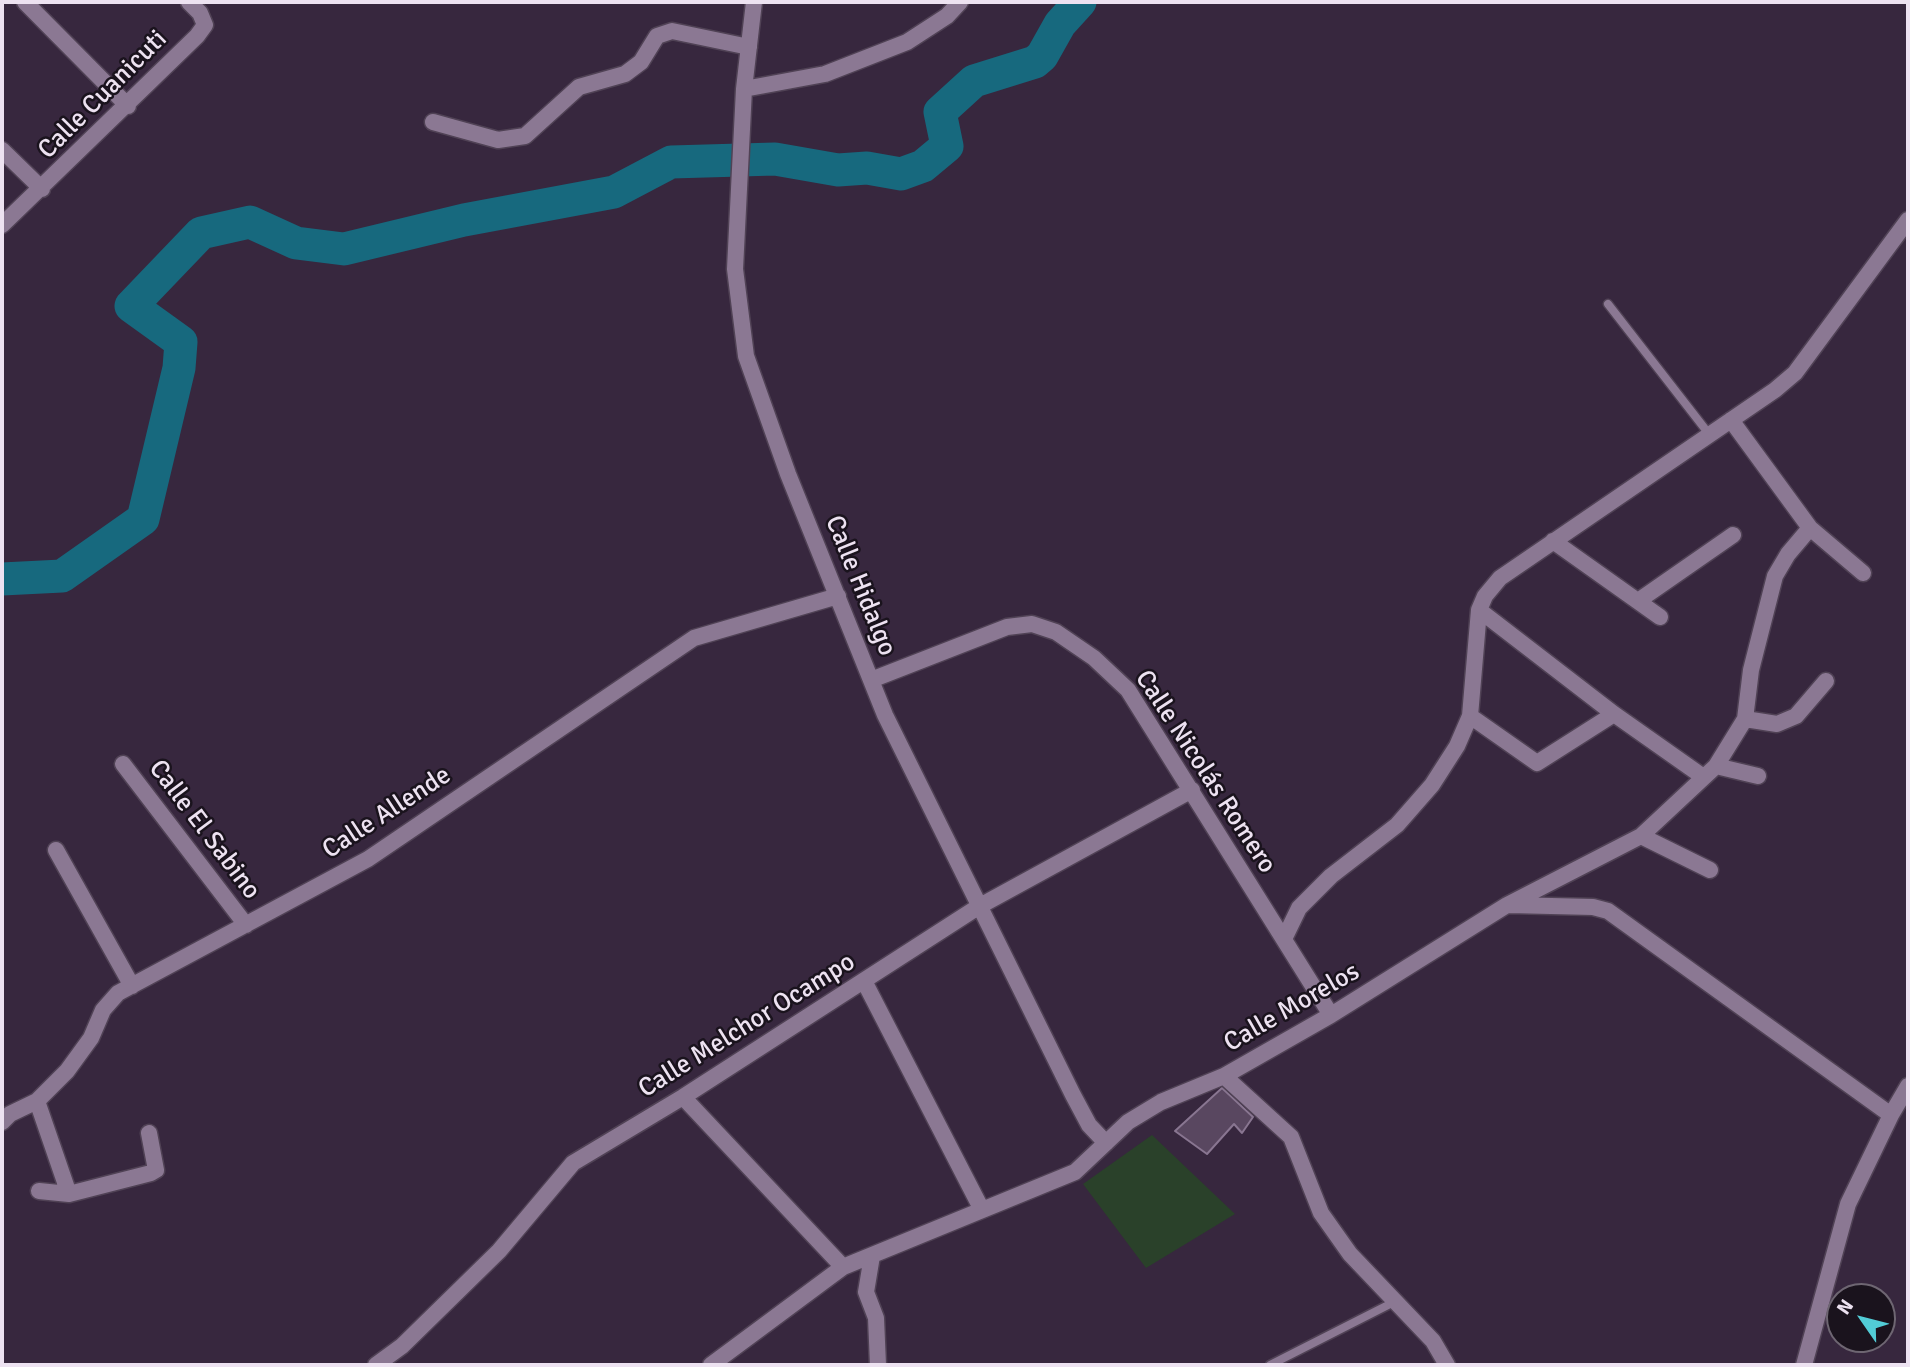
<!DOCTYPE html>
<html>
<head>
<meta charset="utf-8">
<style>
	body { margin:0 }
	#map { position:relative; width:1910px; height:1367px; overflow:hidden; background:#37273e; font-family:Signika,sans-serif }
	canvas { display:block }
	.frame { position:absolute; inset:0; border:4px solid #ede2f1; pointer-events:none }
	.north { position:absolute; left:1826px; top:1283px; width:70px; height:70px; box-sizing:border-box; background:#1a131d; border:2px solid #6e6672; border-radius:50%; rotate:305deg; font-size:19px; font-weight:700; line-height:28px; text-align:center; color:#ede2f1 }
	.north::after { content:''; display:block; margin:auto; width:24px; height:32px; background:#52ccd6; clip-path:polygon(50% 0,100% 100%,50% 72%,0 100%) }
</style>
</head>
<body>
<div id="map">
<canvas width="1910" height="1367"></canvas>
<div class="frame"></div>
<div class="north">N</div>
</div>
<script>
const ctx = document.querySelector('canvas').getContext('2d');
ctx.lineJoin = 'round';
function fill(path, color) {
  ctx.fillStyle = color;
  ctx.fill(path, 'evenodd');
}
function poly(rows) {
  const path = new Path2D();
  for (const r of rows) {
    path.moveTo(r[0], r[1]);
    for (let i = 2; i < r.length; i += 2) path.lineTo(r[i], r[i + 1]);
  }
  return path;
}
function strokePath(path, color, width, dash) {
  ctx.strokeStyle = color;
  ctx.lineWidth = width;
  ctx.lineCap = dash ? 'butt' : 'round';
  ctx.setLineDash(dash || []);
  ctx.stroke(path);
}
function drawText(font, color, halo, rows, align = 'center') {
  ctx.font = font + ' Signika,sans-serif';
  ctx.lineWidth = 5;
  ctx.setLineDash([]);
  ctx.textBaseline = 'middle';
  ctx.strokeStyle = halo;
  ctx.fillStyle = color;
  for (const [text, x, y, turn = 0] of rows) {
    ctx.save();
    ctx.translate(x, y);
    ctx.rotate((+turn || 0) * Math.PI / 180);
    ctx.textAlign = isNaN(turn) ? turn : align;
    if (halo) ctx.strokeText(text, 0, 0);
    ctx.fillText(text, 0, 0);
    ctx.restore();
  }
}
const green = poly([
	[1152,1135,1235,1214,1146,1268,1083,1184]
]);
const river = poly([
	[2,579,62,576,143,519,179,368,181,342,131,306,201,233,250,222,296,243,344,249,464,220,614,192,671,162,775,159,838,170,867,168,901,174,923,166,947,146,940,112,974,81,1035,62,1042,56,1060,24,1080,2]
]);
const building = poly([
	[1222,1088,1253,1117,1242,1133,1234,1124,1207,1154,1175,1131,1222,1088]
]);
const lane = poly([
	[1608,304,1709,434],
	[1270,1365,1396,1301]
]);
const street = poly([
	[25,2,128,106],
	[754,2,744,89,735,269,746,356,788,474,885,715,1073,1095,1089,1125,1106,1143],
	[744,89,825,74,907,42,947,16,960,2],
	[433,122,498,140,525,136,579,87,625,74,641,62,657,36,672,31,749,47],
	[2,150,42,189],
	[2,225,197,36,205,25,200,13,189,2],
	[1731,420,1810,528,1863,573],
	[1553,541,1660,617],
	[1638,601,1733,535],
	[1479,610,1614,714,1702,776],
	[871,680,1007,627,1032,624,1056,632,1094,658,1128,690,1331,1015],
	[1470,716,1537,763,1614,714],
	[1745,719,1777,724,1796,716,1826,681],
	[123,764,246,925],
	[1716,766,1758,776],
	[1641,836,1710,870],
	[56,850,132,986],
	[1509,905,1593,907,1608,911,1891,1115],
	[1284,939,1299,908,1331,876,1397,825,1432,785,1457,746,1470,716,1479,610,1485,596,1500,578,1775,390,1795,373,1908,220],
	[864,981,982,1210],
	[1224,1076,1291,1137,1321,1213,1350,1254,1433,1341,1447,1365],
	[683,1097,843,1267],
	[37,1101,69,1194],
	[2,1122,10,1114,37,1101,67,1071,91,1038,103,1010,118,993,368,859,694,638,838,596],
	[39,1191,69,1194,151,1173,156,1170,149,1133],
	[872,1256,866,1292,876,1318,878,1365],
	[376,1365,402,1346,499,1251,573,1163,683,1097,978,907,1192,790],
	[711,1365,843,1267,1075,1172,1128,1122,1161,1102,1224,1076,1331,1015,1507,905,1641,836,1716,766,1745,719,1751,670,1775,576,1788,554,1810,528],
	[1804,1365,1848,1204,1891,1115,1908,1086]
]);
const streetNames = [
	["Calle Cuanicuti",103,95,-45],
	["Calle Hidalgo",860,586,68],
	["Calle Nicolás Romero",1205,772,57],
	["Calle Allende",387,813,-33],
	["Calle El Sabino",204,830,53],
	["Calle Morelos",1292,1008,-30],
	["Calle Melchor Ocampo",747,1026,-32]
];
fill(green, '#2a412a');
strokePath(river, '#17697e', 33);
fill(building, '#594760');
strokePath(building, '#897691', 2);
strokePath(lane, '#504255', 11);
strokePath(street, '#504255', 19);
strokePath(lane, '#8b7893', 8);
strokePath(street, '#8b7893', 16);
drawText('26px', '#ede2f1', '#1a131d', streetNames);
</script>
</body>
</html>
